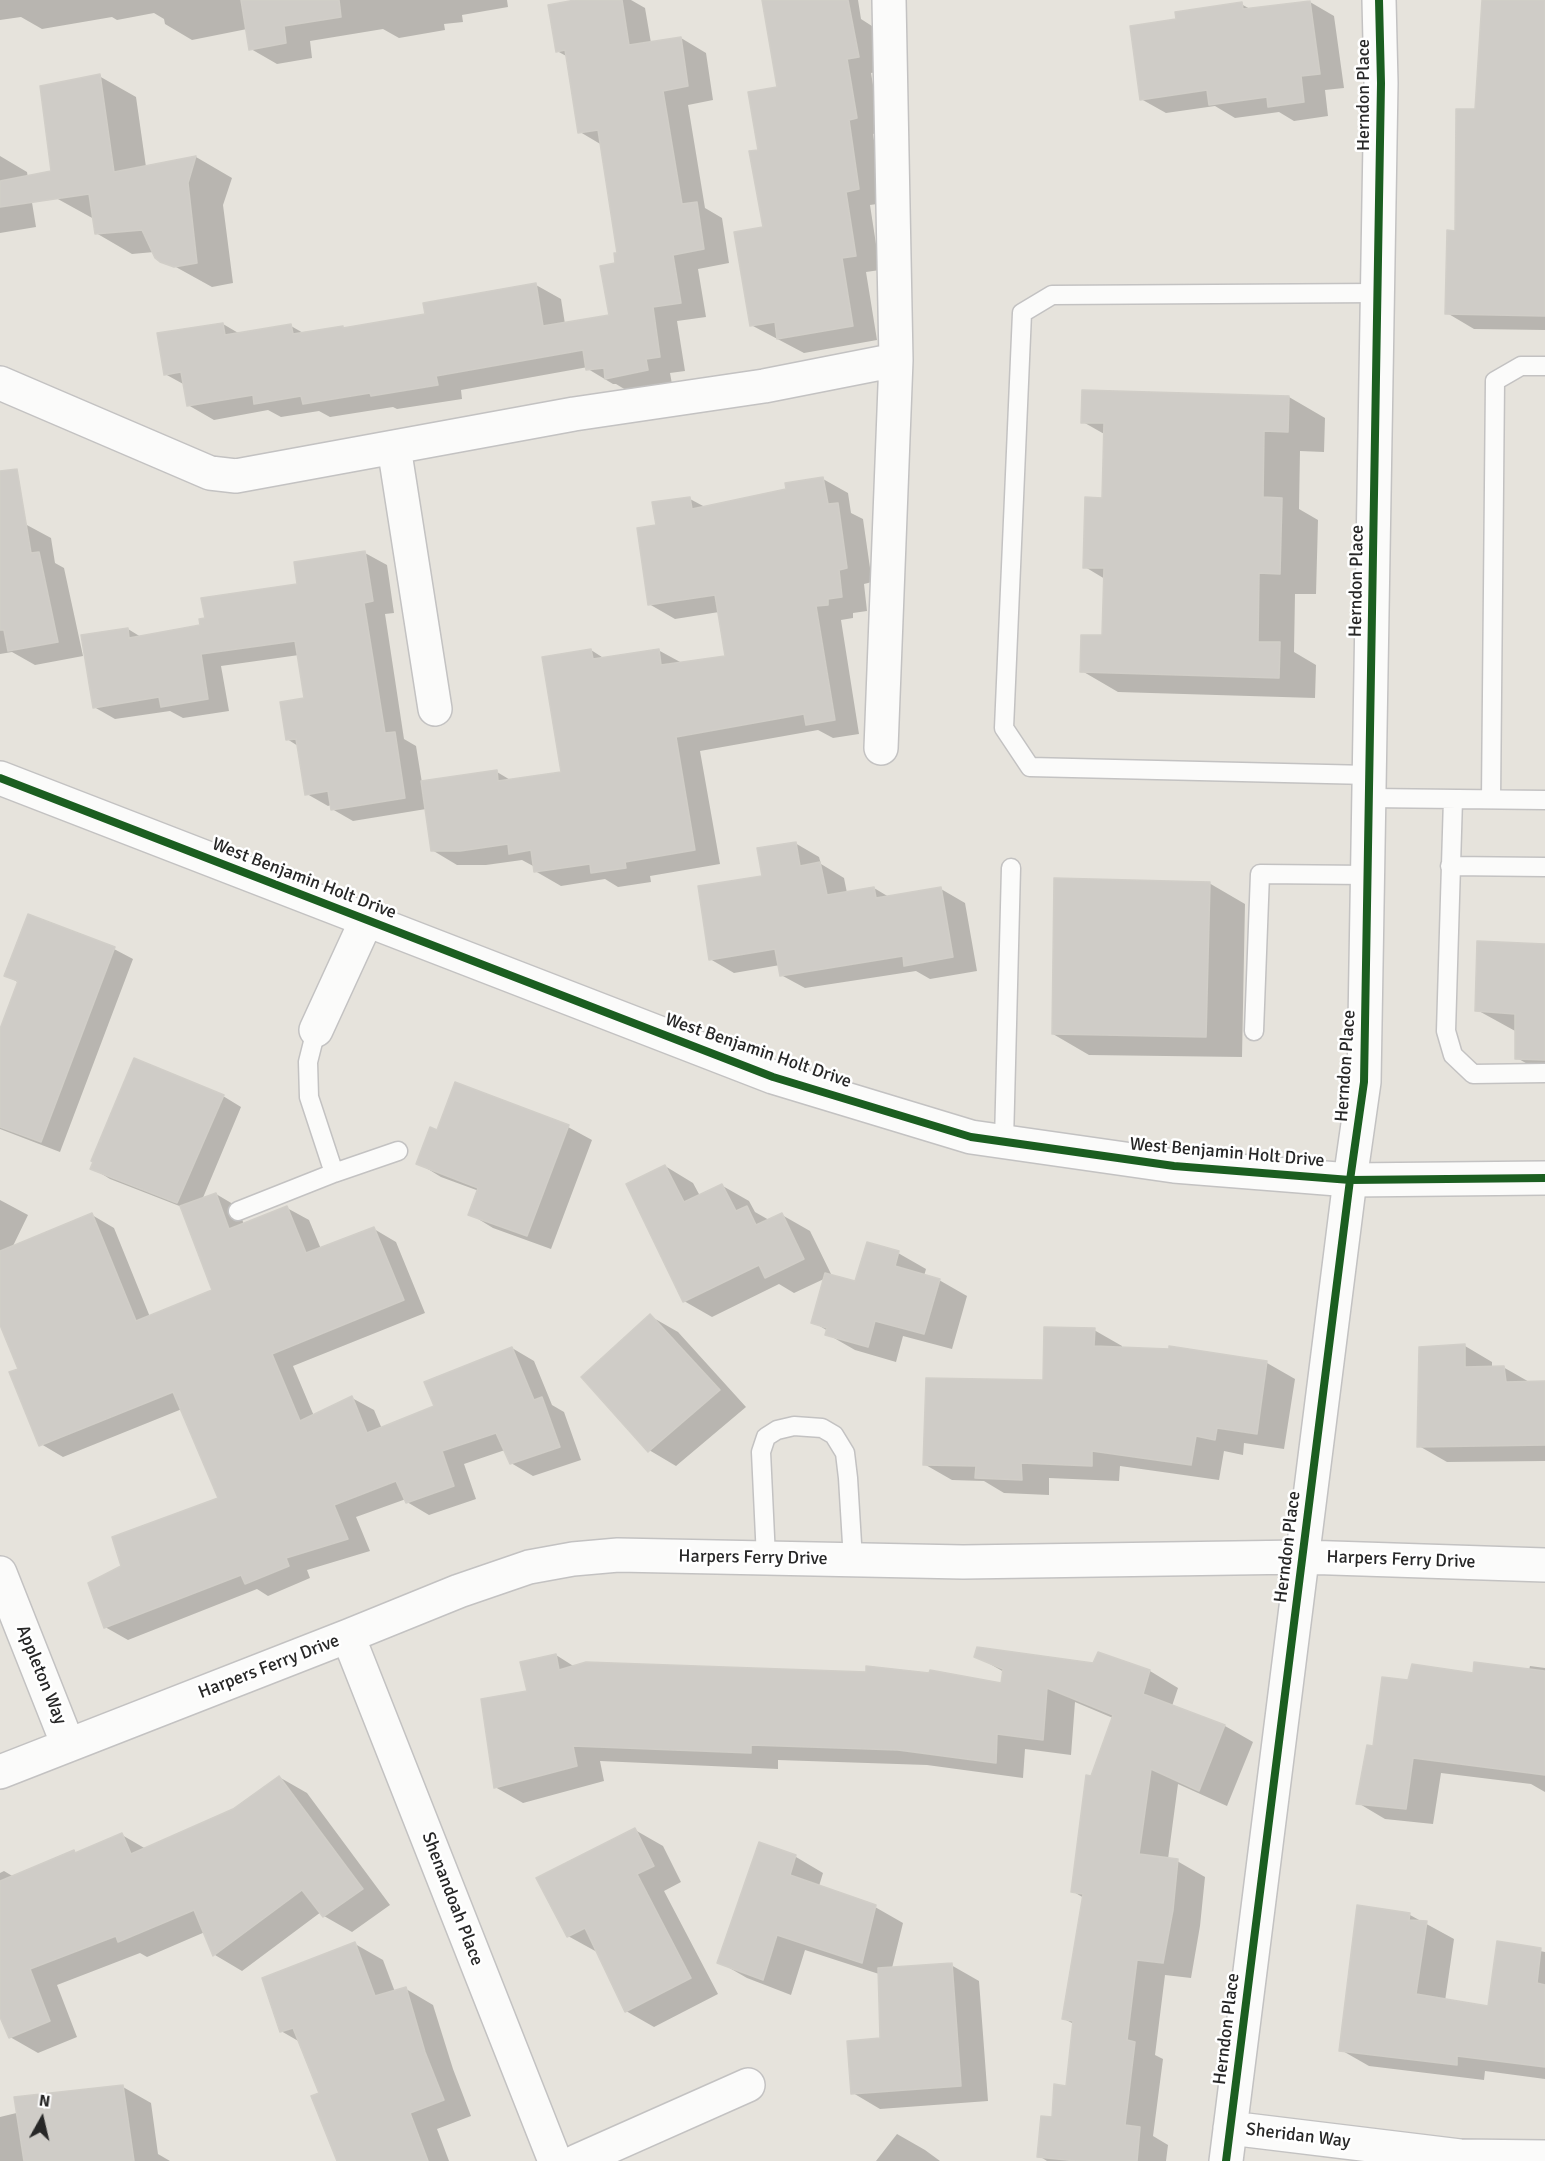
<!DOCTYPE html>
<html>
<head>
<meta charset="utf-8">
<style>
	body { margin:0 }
	#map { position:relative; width:1545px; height:2161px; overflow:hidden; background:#e6e3dc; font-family:Signika,sans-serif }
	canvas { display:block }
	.north { position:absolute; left:12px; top:2089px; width:60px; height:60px; -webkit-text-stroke:4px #fff; paint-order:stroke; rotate:8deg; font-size:16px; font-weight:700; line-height:24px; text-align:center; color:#272727 }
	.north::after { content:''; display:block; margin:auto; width:21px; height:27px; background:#272727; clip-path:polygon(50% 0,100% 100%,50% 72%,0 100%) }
</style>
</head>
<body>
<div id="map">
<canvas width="1545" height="2161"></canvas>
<div class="north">N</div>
</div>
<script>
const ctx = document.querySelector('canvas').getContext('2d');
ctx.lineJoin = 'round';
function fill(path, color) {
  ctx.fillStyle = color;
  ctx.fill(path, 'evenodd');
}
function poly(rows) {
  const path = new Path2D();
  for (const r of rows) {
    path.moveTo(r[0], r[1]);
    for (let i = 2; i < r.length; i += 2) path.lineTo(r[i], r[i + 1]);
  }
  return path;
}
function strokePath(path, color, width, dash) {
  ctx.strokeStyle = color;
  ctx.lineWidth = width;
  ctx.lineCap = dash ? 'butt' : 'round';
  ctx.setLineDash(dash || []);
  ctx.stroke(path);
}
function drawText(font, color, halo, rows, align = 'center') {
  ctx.font = font + ' Signika,sans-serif';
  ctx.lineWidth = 5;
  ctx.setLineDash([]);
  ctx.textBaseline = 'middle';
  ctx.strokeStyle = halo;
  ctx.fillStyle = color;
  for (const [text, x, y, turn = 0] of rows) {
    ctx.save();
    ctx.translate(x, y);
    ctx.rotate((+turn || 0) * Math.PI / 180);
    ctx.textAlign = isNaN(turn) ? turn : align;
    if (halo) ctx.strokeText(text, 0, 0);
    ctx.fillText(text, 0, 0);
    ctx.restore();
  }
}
const shadow = poly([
	[0,0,507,0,508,7,462,15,463,22,444,24,445,30,399,38,383,29,310,41,312,58,277,64,251,49,247,29,192,40,165,24,164,19,154,13,117,20,112,17,42,29,21,17,0,20],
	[584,0,631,0,645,8,651,43,681,38,706,53,713,100,688,105,705,208,722,218,729,263,698,269,706,317,677,321,685,371,670,373,672,384,631,393,616,384,613,384,588,369,588,367,461,390,462,399,397,409,393,407,330,417,319,411,281,417,268,410,214,420,188,405,185,385,165,374,223,324,240,334,291,326,305,334,343,327,346,329,427,315,536,285,561,299,565,324,611,317,619,254,602,145,580,132,568,57,557,51],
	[763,0,858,0,861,19,875,28,883,71,871,73,881,132,873,134,884,203,870,205,880,270,866,272,877,340,804,353,751,325,765,228,760,151,779,88],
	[1484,0,1545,1,1545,330,1474,329,1447,313,1457,232,1476,111],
	[1310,2,1334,16,1344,88,1325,90,1328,116,1294,121,1279,112,1235,118,1215,106,1166,113,1141,99,1178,20,1241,4,1252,10],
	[99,76,136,97,146,167,196,157,232,178,223,205,233,283,212,287,156,256,154,252,132,254,96,233,94,219,56,198],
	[0,156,27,172,36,227,0,233],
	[1289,397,1325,418,1324,452,1300,451,1299,509,1318,520,1316,594,1295,594,1294,652,1316,665,1315,698,1118,692,1082,671,1104,637,1105,579,1085,567,1104,500,1106,435,1083,422],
	[823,479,848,493,851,513,863,519,872,582,864,584,867,611,853,613,853,618,841,620,859,734,833,738,818,730,700,751,720,864,650,876,651,882,618,887,605,879,561,886,535,871,535,867,522,860,486,865,457,865,432,850,426,809,353,821,332,809,331,805,328,806,307,794,298,746,287,739,306,699,299,655,221,666,229,711,183,718,170,711,115,719,94,707,128,629,141,637,201,627,299,585,365,553,387,565,394,613,385,614,404,739,416,746,422,783,497,772,512,781,562,773,591,650,605,659,658,650,682,663,726,657,719,612,675,619,649,604,657,526,690,499,705,507,788,490],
	[25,524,51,538,55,563,64,568,83,656,35,665,12,652,0,654,0,528],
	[795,843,819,857,821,864,844,878,847,893,874,888,889,897,941,889,965,903,977,971,930,979,916,971,805,988,781,975,780,965,734,973,710,959,764,877],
	[1209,883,1245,904,1242,1057,1089,1055,1053,1034],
	[29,916,114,949,133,959,60,1152,0,1129,0,1034,19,983,6,975],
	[1545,945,1545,1074,1517,1058,1517,1032,1477,1010],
	[223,1096,241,1107,202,1200,216,1194,238,1207,244,1225,287,1208,309,1220,321,1249,374,1229,396,1242,425,1313,293,1366,314,1416,352,1398,374,1410,382,1429,436,1407,512,1348,534,1361,552,1405,564,1412,581,1460,533,1476,511,1463,505,1450,464,1464,476,1499,429,1515,407,1502,406,1499,356,1517,370,1551,307,1570,310,1578,268,1596,257,1589,128,1640,105,1627,123,1567,220,1499,182,1409,63,1457,41,1444,20,1370,0,1321,0,1200,28,1215,12,1248,92,1215,114,1228,150,1317,214,1291,182,1207,110,1179,92,1168],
	[568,1127,592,1140,551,1249,493,1228,470,1214,479,1191,441,1177,418,1163,438,1132],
	[665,1166,693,1183,700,1196,721,1185,749,1201,755,1212,769,1220,782,1215,810,1231,832,1276,857,1283,898,1253,926,1269,924,1276,939,1280,967,1296,952,1349,903,1336,896,1362,855,1350,827,1334,828,1331,813,1322,826,1278,794,1293,779,1284,712,1317,684,1301],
	[650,1316,678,1332,746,1407,676,1466,649,1450],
	[1094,1330,1122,1346,1122,1348,1170,1350,1171,1348,1267,1363,1295,1379,1284,1449,1244,1443,1243,1455,1224,1451,1219,1480,1120,1466,1119,1481,1049,1478,1049,1495,1004,1493,984,1481,952,1480,924,1464,1044,1382],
	[1465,1346,1492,1362,1492,1368,1503,1367,1531,1383,1545,1383,1545,1461,1447,1462,1419,1446],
	[1099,1654,1150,1671,1178,1688,1172,1706,1225,1726,1253,1742,1227,1806,1178,1784,1168,1859,1177,1861,1205,1877,1200,1926,1191,1978,1165,1975,1155,2055,1163,2059,1153,2136,1168,2145,1166,2161,1047,2161,1039,2156,1068,2088,1074,2024,1064,2019,1084,1898,1072,1891,1092,1778,1113,1718,1075,1702,1071,1755,1025,1749,1023,1778,927,1765,778,1760,778,1769,600,1761,604,1781,523,1803,495,1787,529,1692,556,1655,575,1667,1002,1684,1004,1672,976,1656,1094,1665],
	[1530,1666,1545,1668,1545,1792,1531,1784,1441,1773,1433,1824,1385,1819,1358,1803,1375,1748,1409,1682,1529,1670],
	[279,1777,307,1793,390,1905,352,1932,324,1916,321,1912,242,1971,215,1955,205,1932,147,1957,140,1953,57,1985,77,2037,38,2053,10,2037,0,2013,0,1873,4,1871,14,1877,74,1852,77,1853,122,1835,146,1849,234,1811],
	[635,1830,663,1846,681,1882,664,1891,718,1994,654,2027,626,2011,597,1952,568,1936,538,1878],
	[760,1844,796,1857,823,1873,819,1886,875,1907,903,1923,892,1968,951,1965,979,1981,988,2101,880,2109,853,2093,881,2040,879,1974,805,1950,791,1995,747,1978,719,1962],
	[1358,1907,1410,1915,1454,1939,1445,2001,1490,2008,1498,1943,1545,1952,1545,2079,1485,2071,1484,2080,1369,2066,1341,2050],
	[355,1944,383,1960,395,1992,406,1989,433,2005,453,2069,471,2116,437,2129,449,2161,339,2161,321,2094,300,2042,281,2031],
	[123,2087,151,2103,158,2154,170,2161,0,2161,0,2117],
	[897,2134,925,2150,940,2161,876,2161]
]);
const building = poly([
	[241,0,339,0,341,17,284,26,286,43,249,50,241,0],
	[575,0,622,0,629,45,681,37,688,86,663,91,682,204,697,202,704,249,673,255,681,303,653,307,660,357,646,359,648,370,605,379,604,368,586,370,583,350,436,376,438,385,371,396,370,393,303,404,301,396,254,404,253,395,187,406,181,372,164,375,157,333,223,323,225,335,291,324,293,334,343,326,343,328,425,314,423,303,536,283,543,326,609,315,600,266,615,263,614,253,617,253,598,130,578,133,565,50,556,52,548,5,575,0],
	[762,0,848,0,859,57,847,59,857,118,849,120,859,189,846,192,856,256,842,258,853,326,777,339,775,322,750,326,734,232,763,227,749,151,758,150,748,92,777,87,762,0],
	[1482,0,1545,0,1545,316,1445,314,1447,230,1455,231,1456,109,1475,109,1482,0],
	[1310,1,1320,74,1301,76,1304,102,1268,107,1267,97,1209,105,1207,90,1140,100,1130,26,1176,19,1175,12,1242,2,1243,9,1310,1],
	[100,74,114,172,196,156,188,183,197,263,174,267,160,262,155,258,142,230,95,234,89,194,0,207,0,181,51,171,40,86,100,74],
	[1082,390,1289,396,1288,432,1264,431,1263,497,1282,498,1280,574,1259,573,1258,642,1280,642,1279,678,1080,672,1081,635,1102,635,1104,568,1083,568,1085,497,1102,498,1104,423,1081,423,1082,390],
	[17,469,31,553,39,552,58,642,8,651,4,630,0,630,0,471,17,469],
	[823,477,828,504,838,503,847,568,839,570,842,597,828,599,828,605,816,606,835,720,806,725,804,714,676,737,695,850,625,862,626,868,591,873,590,864,534,872,531,850,509,854,508,844,460,851,431,851,421,781,497,770,498,781,561,772,542,657,591,649,593,659,659,649,661,665,725,656,715,595,648,605,637,528,656,525,652,502,690,497,692,509,786,489,785,483,823,477],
	[365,551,373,601,364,603,385,733,395,732,405,798,331,810,328,791,305,795,296,739,286,740,280,702,304,698,295,641,201,654,208,699,161,707,159,697,93,708,81,635,128,628,129,638,200,625,199,619,205,618,201,598,297,584,294,562,365,551],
	[796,842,800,866,820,862,827,895,874,887,876,898,941,887,953,957,904,966,903,956,780,976,775,949,709,960,698,886,762,876,757,848,796,842],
	[1054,878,1210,882,1206,1037,1052,1034,1054,878],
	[28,914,115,947,41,1142,0,1127,0,1029,18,981,4,976,28,914],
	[1477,941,1545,944,1545,1060,1515,1059,1515,1014,1475,1011,1477,941],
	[134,1058,224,1095,177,1203,90,1169,93,1162,91,1161,134,1058],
	[455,1082,569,1125,527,1236,468,1215,478,1188,416,1164,430,1127,437,1130,455,1082],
	[665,1165,684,1202,722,1184,736,1211,747,1206,756,1225,782,1213,804,1259,765,1278,759,1265,683,1302,626,1184,665,1165],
	[216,1193,229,1229,287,1206,306,1253,374,1227,404,1300,272,1354,300,1421,352,1396,367,1433,434,1406,424,1382,512,1347,534,1400,542,1397,560,1447,510,1464,496,1433,442,1451,454,1486,406,1503,396,1481,334,1505,348,1539,286,1558,289,1566,245,1584,241,1575,104,1628,88,1583,121,1566,112,1537,218,1498,173,1392,39,1446,9,1372,18,1369,0,1325,0,1251,92,1213,136,1321,212,1290,180,1206,216,1193],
	[867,1242,899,1251,895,1266,940,1279,924,1334,875,1321,868,1347,825,1335,827,1328,811,1323,825,1273,855,1281,867,1242],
	[650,1314,720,1390,648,1452,581,1377,650,1314],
	[1044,1327,1095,1328,1094,1346,1169,1349,1169,1346,1267,1361,1257,1434,1217,1428,1215,1440,1196,1436,1191,1465,1092,1451,1092,1466,1021,1463,1022,1480,975,1478,976,1466,923,1465,926,1378,1043,1380,1044,1327],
	[1465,1344,1465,1367,1504,1366,1506,1382,1545,1381,1545,1445,1417,1447,1419,1347,1465,1344],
	[977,1647,1093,1663,1098,1652,1150,1670,1143,1694,1225,1725,1199,1791,1151,1769,1139,1854,1178,1859,1173,1910,1163,1963,1137,1960,1127,2040,1135,2042,1125,2125,1140,2127,1137,2161,1077,2161,1037,2157,1041,2116,1052,2117,1054,2084,1066,2086,1073,2021,1062,2019,1083,1894,1071,1892,1086,1775,1091,1776,1113,1715,1047,1688,1043,1740,997,1734,996,1763,898,1750,751,1745,751,1753,573,1746,577,1766,494,1788,481,1699,527,1691,520,1662,556,1654,559,1670,586,1662,866,1672,866,1666,929,1673,930,1670,1001,1683,1003,1669,974,1657,977,1647],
	[1474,1662,1545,1671,1545,1775,1413,1758,1406,1809,1356,1804,1367,1745,1373,1746,1382,1677,1408,1680,1412,1664,1473,1673,1474,1662],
	[279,1776,363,1889,323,1917,302,1890,213,1956,194,1910,118,1942,116,1936,30,1969,50,2021,9,2038,0,2017,0,1881,74,1850,75,1853,122,1833,131,1854,233,1809,279,1776],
	[635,1828,654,1866,637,1874,691,1978,625,2012,585,1928,567,1937,536,1878,635,1828],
	[759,1842,796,1855,790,1875,876,1905,862,1963,777,1935,763,1980,717,1963,759,1842],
	[1357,1905,1410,1913,1409,1920,1427,1921,1416,1994,1488,2006,1497,1941,1541,1948,1537,1983,1545,1985,1545,2067,1457,2056,1457,2065,1339,2051,1357,1905],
	[355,1942,375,1996,406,1987,425,2052,444,2100,410,2113,428,2161,337,2161,311,2096,319,2093,293,2028,280,2032,262,1978,355,1942],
	[952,1963,961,2086,851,2094,847,2041,880,2038,878,1968,952,1963],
	[123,2085,134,2161,24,2161,14,2097,123,2085]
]);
const service = poly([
	[1369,775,1030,767,1004,728,1022,313,1052,295,1377,293],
	[1370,798,1545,800],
	[1453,799,1446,1031,1453,1055,1473,1074,1545,1073],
	[1491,799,1495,381,1521,366,1545,366],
	[1450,866,1545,867],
	[316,1030,308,1062,309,1097,334,1173],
	[1254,1031,1260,874,1368,875],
	[1004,1141,1011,868],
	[238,1211,334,1173,398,1151],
	[766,1558,761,1452,766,1437,777,1430,794,1426,822,1428,834,1435,845,1453,848,1478,853,1560]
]);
const minor = poly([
	[0,383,210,473,236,476,574,414,764,386,896,360,889,0],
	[394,447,435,709],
	[881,748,896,360],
	[316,1030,367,919],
	[0,1573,68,1745],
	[348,1636,555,2161],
	[0,1772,348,1636,459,1591,529,1567,573,1559,618,1555,963,1562,1302,1557,1545,1565],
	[1230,2128,1460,2156,1545,2157],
	[577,2161,748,2085],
	[1226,2161,1350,1180,1364,1082,1381,83,1379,0]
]);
const secondary = poly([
	[0,778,773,1077,971,1137,1174,1166,1350,1180,1545,1178]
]);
const cycleway = poly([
	[0,778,773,1077,971,1137,1174,1166,1350,1180,1545,1178],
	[1226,2161,1350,1180,1364,1082,1381,83,1379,0]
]);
const streetNames = [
	["Herndon Place",1364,95,-90],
	["Herndon Place",1357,581,-89],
	["West Benjamin Holt Drive",304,879,21],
	["West Benjamin Holt Drive",758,1051,19],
	["Herndon Place",1346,1066,-86],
	["West Benjamin Holt Drive",1227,1153,5],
	["Herndon Place",1288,1547,-83],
	["Harpers Ferry Drive",753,1558,1],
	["Harpers Ferry Drive",1401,1560,2],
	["Harpers Ferry Drive",269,1667,-21],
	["Appleton Way",41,1675,68],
	["Shenandoah Place",452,1899,69],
	["Herndon Place",1227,2029,-83],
	["Sheridan Way",1298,2136,7]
];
fill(shadow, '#0003');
fill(building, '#cfccc7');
strokePath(building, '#d1cec8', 1.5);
strokePath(service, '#c3c2c2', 21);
strokePath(minor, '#c3c2c2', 36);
strokePath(secondary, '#c3c2c2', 36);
strokePath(service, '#fbfbfa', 18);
strokePath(minor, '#fbfbfa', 33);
strokePath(secondary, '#fbfbfa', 33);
strokePath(cycleway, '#1b5e20', 8);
drawText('18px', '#272727', '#fff', streetNames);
</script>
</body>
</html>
